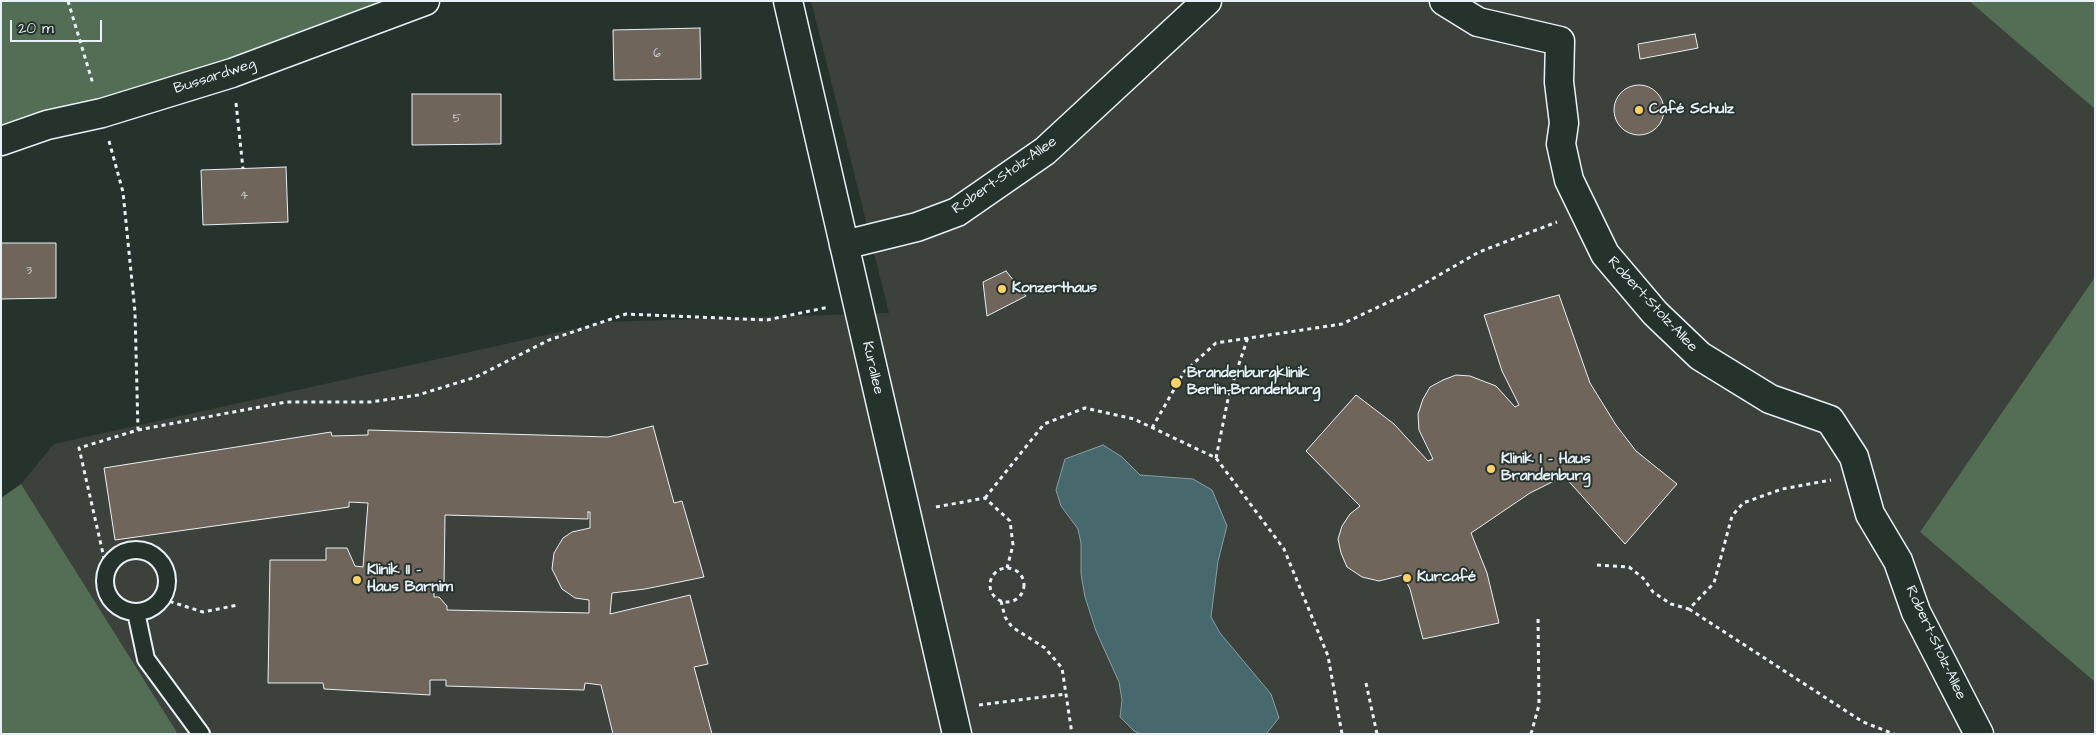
<!DOCTYPE html>
<html>
<head>
<meta charset="utf-8">
<style>
	body { margin:0 }
	#map { position:relative; width:2096px; height:735px; overflow:hidden; background:#26332d; font-family:"Architects Daughter",sans-serif }
	canvas { display:block }
	.frame { position:absolute; inset:0; border:2px solid #e8f1f8; pointer-events:none }
	.scale { position:absolute; left:10px; top:20px; width:92px; height:22px; box-sizing:border-box; border:2px solid #e8f1f8; border-top:0; padding-left:6px; font-size:15px; line-height:18px; white-space:nowrap; color:#e8f1f8; -webkit-text-stroke:4px #26332d; paint-order:stroke }
</style>
</head>
<body>
<div id="map">
<canvas width="2096" height="735"></canvas>
<div class="frame"></div>
<div class="scale">20 m</div>
</div>
<script>
const ctx = document.querySelector('canvas').getContext('2d');
ctx.lineJoin = 'round';
function fill(path, color) {
  ctx.fillStyle = color;
  ctx.fill(path, 'evenodd');
}
function poly(rows) {
  const path = new Path2D();
  for (const r of rows) {
    if (r.length === 3) {
      path.moveTo(r[0] + r[2], r[1]);
      path.arc(r[0], r[1], r[2], 0, 2 * Math.PI);
      continue;
    }
    path.moveTo(r[0], r[1]);
    for (let i = 2; i < r.length; i += 2) path.lineTo(r[i], r[i + 1]);
  }
  return path;
}
function strokePath(path, color, width, dash) {
  ctx.strokeStyle = color;
  ctx.lineWidth = width;
  ctx.lineCap = dash ? 'butt' : 'round';
  ctx.setLineDash(dash || []);
  ctx.stroke(path);
}
function drawText(font, color, halo, rows, align = 'center') {
  ctx.font = font + ' "Architects Daughter",sans-serif';
  ctx.lineWidth = 4;
  ctx.setLineDash([]);
  ctx.textBaseline = 'middle';
  ctx.strokeStyle = halo;
  ctx.fillStyle = color;
  for (const [text, x, y, turn = 0] of rows) {
    ctx.save();
    ctx.translate(x, y);
    ctx.rotate((+turn || 0) * Math.PI / 180);
    ctx.textAlign = isNaN(turn) ? turn : align;
    if (halo) ctx.strokeText(text, 0, 0);
    ctx.fillText(text, 0, 0);
    ctx.restore();
  }
}
const built = poly([
	[811,1,1969,1,2095,109,2095,277,1920,532,2095,682,2095,734,1266,734,1279,718,1271,694,1220,633,1211,617,1218,561,1227,526,1193,479,1139,475,1122,457,1061,506,1078,529,1081,543,1081,574,1119,682,1122,700,1120,717,1134,731,1141,734,178,734,21,484,54,444,605,322,889,313]
]);
const green = poly([
	[1,1,390,1,151,86,1,132],
	[1969,1,2095,1,2095,109],
	[2095,277,2095,682,1920,532],
	[21,484,178,734,1,734,1,498]
]);
const water = poly([
	[1103,445,1122,457,1140,475,1193,479,1212,490,1227,526,1218,561,1211,617,1220,633,1271,694,1279,718,1266,734,1141,734,1134,731,1120,717,1122,700,1119,682,1096,631,1085,597,1081,574,1081,543,1078,529,1061,506,1056,490,1065,459,1103,445]
]);
const building = poly([
	[700,28,701,79,614,80,613,30,700,28],
	[1695,34,1698,48,1640,59,1638,44,1695,34],
	[1639,110,25],
	[412,94,501,94,501,144,412,145,412,94],
	[286,167,288,222,203,225,201,170,286,167],
	[1,243,56,243,56,298,1,299,1,243],
	[1006,271,1026,296,987,316,983,282,1006,271],
	[1559,295,1590,383,1616,425,1636,451,1677,484,1625,544,1564,476,1530,493,1471,533,1487,573,1499,623,1423,639,1410,589,1403,575,1379,581,1362,577,1347,567,1341,553,1338,539,1342,526,1350,514,1360,506,1306,451,1356,395,1394,424,1428,461,1433,459,1419,430,1418,414,1423,399,1430,387,1443,380,1456,375,1470,376,1496,386,1515,407,1519,405,1502,371,1484,315,1559,295],
	[653,426,674,503,682,501,704,577,645,589,612,593,610,614,690,595,708,664,694,667,712,734,613,734,601,685,585,683,584,690,446,686,446,680,430,680,430,695,324,689,323,683,268,683,270,560,326,560,326,548,347,548,355,566,363,567,368,503,349,502,349,507,115,540,104,468,331,432,332,436,368,435,368,430,608,437,653,426],
	[588,512,590,512,590,528,572,532,563,538,554,553,552,569,562,589,575,598,589,600,589,613,447,610,447,606,439,597,434,597,434,585,444,586,445,515,588,519,588,512]
]);
const path = poly([
	[68,1,93,84],
	[236,103,243,169],
	[109,141,123,192,135,312,138,430,79,448,104,558,111,564],
	[1152,428,1184,372,1216,343,1342,324,1408,293,1479,252,1557,222],
	[138,430,286,402,371,402,418,395,476,377,549,340,626,314,767,320,829,307],
	[1216,458,1229,394,1248,337],
	[985,498,1044,424,1085,408,1134,419,1216,458,1284,549,1328,656,1342,734],
	[936,507,985,498,1010,521,1013,545,1007,568],
	[1597,565,1629,567,1643,578,1653,592,1671,604,1689,609,1714,583,1732,516,1743,503,1782,489,1831,480],
	[1007,585,17],
	[162,599,203,612,238,605],
	[1001,601,1005,617,1012,627,1045,648,1062,668,1072,734],
	[1689,609,1863,722,1894,734],
	[1366,683,1377,734],
	[979,705,1066,694],
	[1531,734,1539,705,1538,615]
]);
const service = poly([
	[136,581,31],
	[136,612,146,659,201,734]
]);
const minor = poly([
	[788,1,957,734],
	[1444,1,1478,22,1560,41,1559,82,1564,123,1561,144,1569,180,1605,254,1655,313,1700,356,1770,399,1830,420,1854,457,1870,514,1898,561,1916,612,1979,734],
	[1,141,47,125,102,113,232,73,425,1],
	[844,245,917,227,957,212,1045,151,1207,1]
]);
const markers = [
	[1639,110,5,"#ffd166"],
	[1002,289,5,"#ffd166"],
	[1176,383,6,"#ffd166"],
	[1491,469,5,"#ffd166"],
	[1407,578,5,"#ffd166"],
	[357,580,5,"#ffd166"]
];
const numberNames = [
	["6",657,54],
	["5",457,119],
	["4",244,196],
	["3",29,271]
];
const streetNames = [
	["Bussardweg",215,77,-18],
	["Robert-Stolz-Allee",1005,176,-35],
	["Robert-Stolz-Allee",1652,305,47],
	["Kurallee",872,368,77],
	["Robert-Stolz-Allee",1935,643,65]
];
const poiNames = [
	["Café Schulz",1649,110],
	["Konzerthaus",1012,289],
	["Brandenburgklinik",1187,374],
	["Berlin-Brandenburg",1187,391],
	["Klinik I - Haus",1501,460],
	["Brandenburg",1501,477],
	["Klinik II -",367,571],
	["Haus Barnim",367,588],
	["Kurcafé",1417,578]
];
fill(built, '#3c423b');
fill(green, '#546e55');
fill(water, '#47696d');
strokePath(water, '#879fa5', 1);
fill(building, '#70655b');
strokePath(building, '#e8f1f8', 1);
strokePath(service, '#e8f1f8', 20);
strokePath(minor, '#e8f1f8', 31);
strokePath(path, '#e8f1f8', 3, [4, 4]);
strokePath(service, '#26332d', 16);
strokePath(minor, '#26332d', 28);
for (const [x, y, r, color] of markers) {
  const dot = new Path2D();
  dot.arc(x, y, r, 0, 2 * Math.PI);
  ctx.fillStyle = color;
  ctx.fill(dot);
  strokePath(dot, '#26332d', 2);
}
drawText('12px', '#caced1', null, numberNames);
drawText('15px', '#e8f1f8', '#26332d', streetNames);
drawText('bold 15px', '#e8f1f8', '#26332d', poiNames, 'left');
</script>
</body>
</html>
